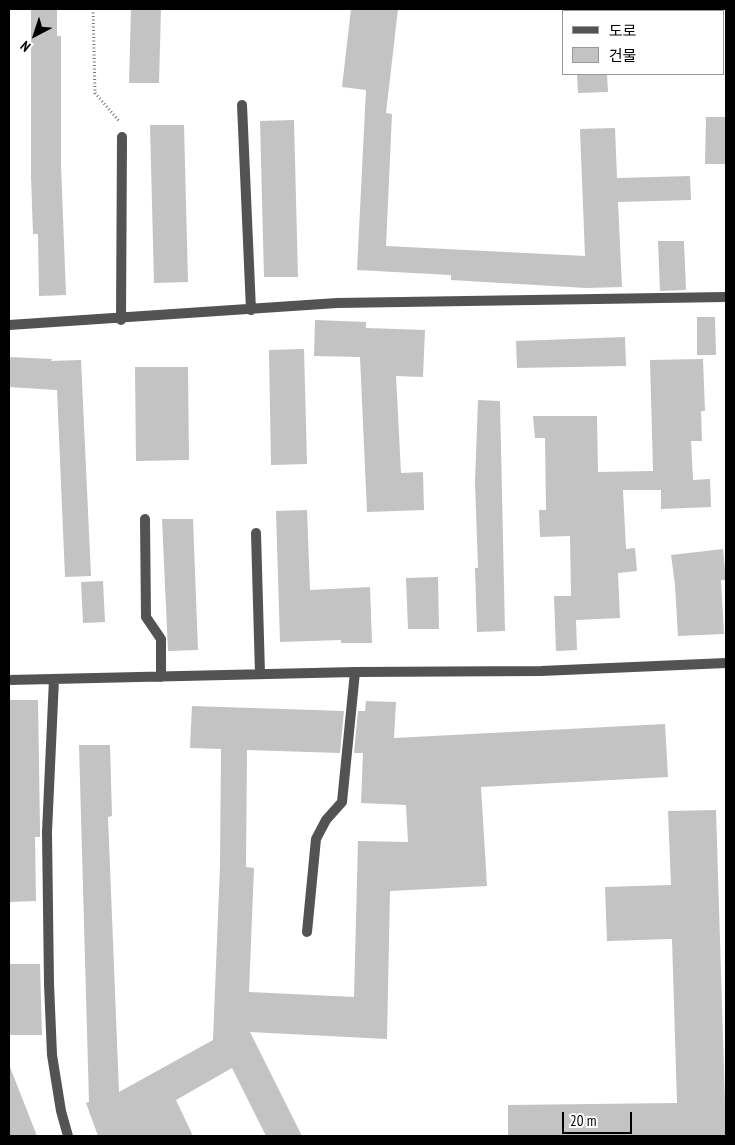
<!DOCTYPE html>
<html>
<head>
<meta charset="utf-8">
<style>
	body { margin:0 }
	#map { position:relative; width:735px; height:1145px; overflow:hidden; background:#fff; font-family:"PT Sans Narrow","Noto Sans KR",sans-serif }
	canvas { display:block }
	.frame { position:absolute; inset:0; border:10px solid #000; pointer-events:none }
	.legend { position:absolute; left:562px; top:10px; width:162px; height:65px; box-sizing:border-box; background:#fff; border:1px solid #999; margin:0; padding:6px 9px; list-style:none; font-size:15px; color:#000 }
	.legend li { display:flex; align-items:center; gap:10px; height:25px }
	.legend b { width:25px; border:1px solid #999 }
	.north { position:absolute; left:10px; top:10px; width:50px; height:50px; -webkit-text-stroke:4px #fff; paint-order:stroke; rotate:220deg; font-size:14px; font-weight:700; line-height:20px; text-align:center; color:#000 }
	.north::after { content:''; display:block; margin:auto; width:18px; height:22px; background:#000; clip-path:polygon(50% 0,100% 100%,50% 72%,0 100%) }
	.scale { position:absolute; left:562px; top:1112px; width:70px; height:22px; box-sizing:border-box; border:2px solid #000; border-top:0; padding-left:6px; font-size:15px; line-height:18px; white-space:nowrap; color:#000; -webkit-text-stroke:4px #fff; paint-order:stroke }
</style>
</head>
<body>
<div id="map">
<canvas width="735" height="1145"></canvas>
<div class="frame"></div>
<ul class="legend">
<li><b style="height:6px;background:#535353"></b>도로</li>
<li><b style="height:14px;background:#c3c3c3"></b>건물</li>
</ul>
<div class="north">N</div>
<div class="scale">20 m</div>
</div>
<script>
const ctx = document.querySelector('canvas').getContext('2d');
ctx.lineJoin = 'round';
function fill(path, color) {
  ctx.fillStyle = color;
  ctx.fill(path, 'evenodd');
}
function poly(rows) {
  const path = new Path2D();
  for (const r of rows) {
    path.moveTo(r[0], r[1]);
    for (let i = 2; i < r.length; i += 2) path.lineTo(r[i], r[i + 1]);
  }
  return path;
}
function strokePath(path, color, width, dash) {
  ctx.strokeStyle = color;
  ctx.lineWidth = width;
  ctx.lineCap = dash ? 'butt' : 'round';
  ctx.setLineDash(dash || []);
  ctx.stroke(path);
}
const building = poly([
	[31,9,57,9,57,36,61,36,61,165,66,295,39,296,38,234,33,234,31,176],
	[131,9,161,9,159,83,129,83],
	[351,9,398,9,386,113,392,114,386,246,585,256,580,129,615,128,617,178,690,176,691,200,618,202,622,287,586,288,451,280,451,275,357,270,366,90,342,87],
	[577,74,607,74,608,92,578,93],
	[706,117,726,117,726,164,705,164],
	[294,120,298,277,264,277,260,121],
	[150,125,184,125,188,282,154,283],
	[658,241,684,241,686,290,660,291],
	[697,317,715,317,716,355,697,355],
	[315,320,366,322,366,328,425,330,423,377,396,376,401,473,423,472,424,510,367,512,360,357,314,356],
	[625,337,626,366,517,368,516,341],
	[304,349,307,464,271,465,269,350],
	[9,357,52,359,51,361,81,360,91,576,65,577,57,390,9,387],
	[703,359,705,411,701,411,702,441,691,441,693,480,710,479,711,507,661,509,661,490,623,490,626,549,635,548,637,571,618,573,620,618,576,620,577,650,556,651,554,596,571,596,570,536,540,537,539,510,546,510,545,438,535,438,533,416,597,416,598,472,653,471,650,360],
	[135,367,188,367,189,460,136,461],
	[478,400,500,401,505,631,477,632,475,568,478,568,475,482],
	[307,510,310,590,370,587,372,643,341,643,341,640,280,642,276,511],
	[162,519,193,519,198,650,168,651],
	[723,549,726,580,721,580,724,634,678,636,675,585,671,555],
	[438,577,439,629,408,629,406,578],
	[103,581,105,622,83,623,81,582],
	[9,700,38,700,40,828,40,837,35,837,36,901,9,902],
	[366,701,396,702,394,738,665,724,668,777,481,787,487,886,390,891,387,1039,250,1032,302,1136,266,1136,232,1068,176,1100,193,1136,98,1136,86,1103,89,1102,79,745,110,745,112,816,108,817,119,1092,213,1040,220,866,221,749,190,748,192,706,344,711,340,753,247,750,246,867,254,868,249,992,354,997,358,841,408,842,406,805,361,803,363,753,354,753,358,711,365,711],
	[716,810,726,1136,508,1136,508,1105,677,1103,672,939,607,941,605,887,671,885,668,811],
	[9,964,40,964,42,1035,9,1035],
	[9,1067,10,1067,37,1136,9,1136]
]);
const path = poly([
	[93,9,95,93,119,121]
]);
const minor = poly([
	[242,105,251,310],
	[121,320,122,137],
	[9,325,337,303,726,297],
	[145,519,146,617,161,639,161,677],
	[256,533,260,674],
	[54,679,47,832,49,984,52,1055,61,1111,68,1136],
	[9,680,355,672,541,671,726,663],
	[307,932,316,839,326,820,342,802,355,672]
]);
fill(building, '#c3c3c3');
strokePath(path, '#757575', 3, [1, 2.5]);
strokePath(minor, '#535353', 10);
</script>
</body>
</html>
